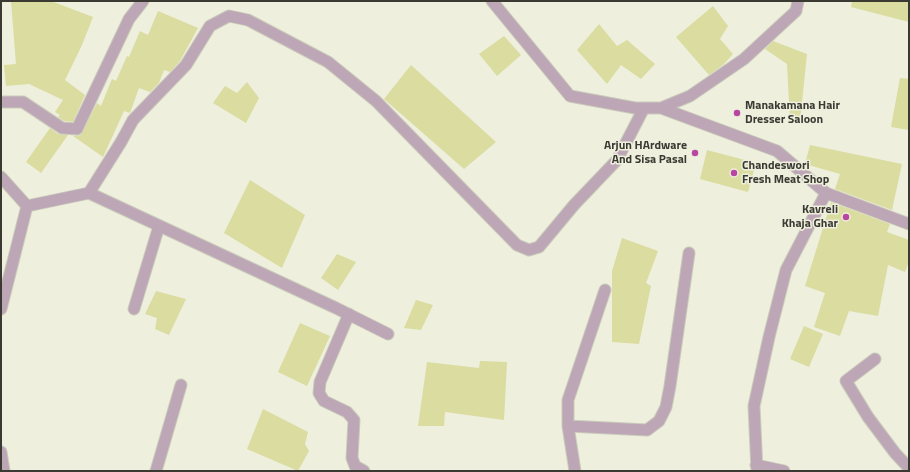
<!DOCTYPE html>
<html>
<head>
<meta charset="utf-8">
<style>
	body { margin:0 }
	#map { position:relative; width:910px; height:472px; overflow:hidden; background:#eeefdd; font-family:"Titillium Web",sans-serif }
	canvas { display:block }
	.frame { position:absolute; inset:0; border:2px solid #3a3a33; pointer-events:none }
</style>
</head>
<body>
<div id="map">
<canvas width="910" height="472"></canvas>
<div class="frame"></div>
</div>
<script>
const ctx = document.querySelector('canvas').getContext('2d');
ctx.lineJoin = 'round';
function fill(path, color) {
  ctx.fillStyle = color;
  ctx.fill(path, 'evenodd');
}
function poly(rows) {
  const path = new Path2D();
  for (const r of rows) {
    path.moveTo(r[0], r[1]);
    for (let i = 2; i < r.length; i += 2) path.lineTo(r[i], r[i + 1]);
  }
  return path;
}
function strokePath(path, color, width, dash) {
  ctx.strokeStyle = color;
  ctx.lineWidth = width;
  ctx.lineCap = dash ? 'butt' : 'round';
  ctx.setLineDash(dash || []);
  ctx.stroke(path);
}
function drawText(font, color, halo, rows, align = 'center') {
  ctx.font = font + ' "Titillium Web",sans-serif';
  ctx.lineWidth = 3;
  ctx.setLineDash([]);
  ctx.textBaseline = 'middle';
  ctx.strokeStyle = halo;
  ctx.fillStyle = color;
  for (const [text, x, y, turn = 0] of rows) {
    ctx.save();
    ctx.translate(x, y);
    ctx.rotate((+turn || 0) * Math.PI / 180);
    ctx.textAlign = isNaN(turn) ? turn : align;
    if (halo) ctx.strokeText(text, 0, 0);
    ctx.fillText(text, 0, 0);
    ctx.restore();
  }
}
const building = poly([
	[11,1,51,1,93,17,82,45,65,80,85,95,73,122,64,121,58,117,60,115,55,112,63,100,29,84,6,86,4,65,16,64],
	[852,1,909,1,909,22,851,7],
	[713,6,728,26,720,39,733,54,723,65,709,75,676,37],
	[158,11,198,28,180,61,170,72,164,70,159,83,150,92,139,88,130,113,124,111,103,157,73,136,81,135,97,103,101,106,112,79,116,81,127,56,129,57,140,31,148,35],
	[599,24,617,46,627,40,655,64,641,79,621,65,607,84,577,50],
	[504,36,521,55,497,76,479,54],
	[773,41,807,54,800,121,790,121,787,64,765,49],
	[411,65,496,142,464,169,384,99],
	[900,78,909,79,909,130,891,127],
	[247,82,259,98,246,123,213,103,225,86,237,93],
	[50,128,58,134,68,135,41,173,26,162],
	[810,145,902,164,892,210,835,189,840,174,805,164],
	[707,150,756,163,748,192,700,179],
	[250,180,305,215,282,268,224,233],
	[831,202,890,224,887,232,909,240,909,261,905,272,888,265,878,316,849,311,840,336,814,327,825,293,805,286],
	[622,238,658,251,646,283,651,286,639,344,612,342,612,271],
	[337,254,356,262,338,290,321,278],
	[156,291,186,299,169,335,155,329,157,318,145,314],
	[416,300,433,305,421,330,404,328],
	[300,323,330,336,307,386,278,372],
	[804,326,823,334,809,367,790,359],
	[480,361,507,362,504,420,445,412,444,426,418,426,427,362,479,368],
	[263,409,308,432,305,444,309,451,298,471,247,449]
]);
const minor = poly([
	[492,1,570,96,635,108,661,108,777,151,826,193,909,224],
	[1,102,23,102,62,128,77,129,129,19,143,1],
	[661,108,690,96,744,59,796,11,798,1],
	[1,177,27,206,1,309],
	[89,193,336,308,388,334],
	[27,206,89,193,121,142,133,120,186,65,210,26,229,16,248,20,328,62,376,101,517,245,529,250,539,247,574,205,617,160,644,108],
	[134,309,159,226],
	[349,314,320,382,319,393,324,401,347,412,354,420,352,458,355,466,364,471],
	[875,359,846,381,868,417,895,453,909,468],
	[568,426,647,430,659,421,666,407,670,386,689,253],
	[1,452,4,471],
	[756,465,784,471],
	[156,471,181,385],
	[575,471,568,426,568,400,605,290],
	[757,471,754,406,769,337,786,270,826,193]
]);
const markers = [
	[737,113,4,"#b946a1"],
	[695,153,4,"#b946a1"],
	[734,173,4,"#b946a1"],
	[846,217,4,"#b946a1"]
];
const poiNames = [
	["Manakamana Hair",745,106],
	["Dresser Saloon",745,120],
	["Arjun HArdware",687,146,"right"],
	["And Sisa Pasal",687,160,"right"],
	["Chandeswori",742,166],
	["Fresh Meat Shop",742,180],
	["Kavreli",838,210,"right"],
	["Khaja Ghar",838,224,"right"]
];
fill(building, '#dadca0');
strokePath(minor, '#cacbbb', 13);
strokePath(minor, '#bda6b6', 11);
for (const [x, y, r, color] of markers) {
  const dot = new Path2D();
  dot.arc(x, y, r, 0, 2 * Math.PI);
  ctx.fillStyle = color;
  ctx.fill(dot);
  strokePath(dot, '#eeefdd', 1.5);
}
drawText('bold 12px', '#3a3a33', '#eeefdd', poiNames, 'left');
</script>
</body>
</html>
